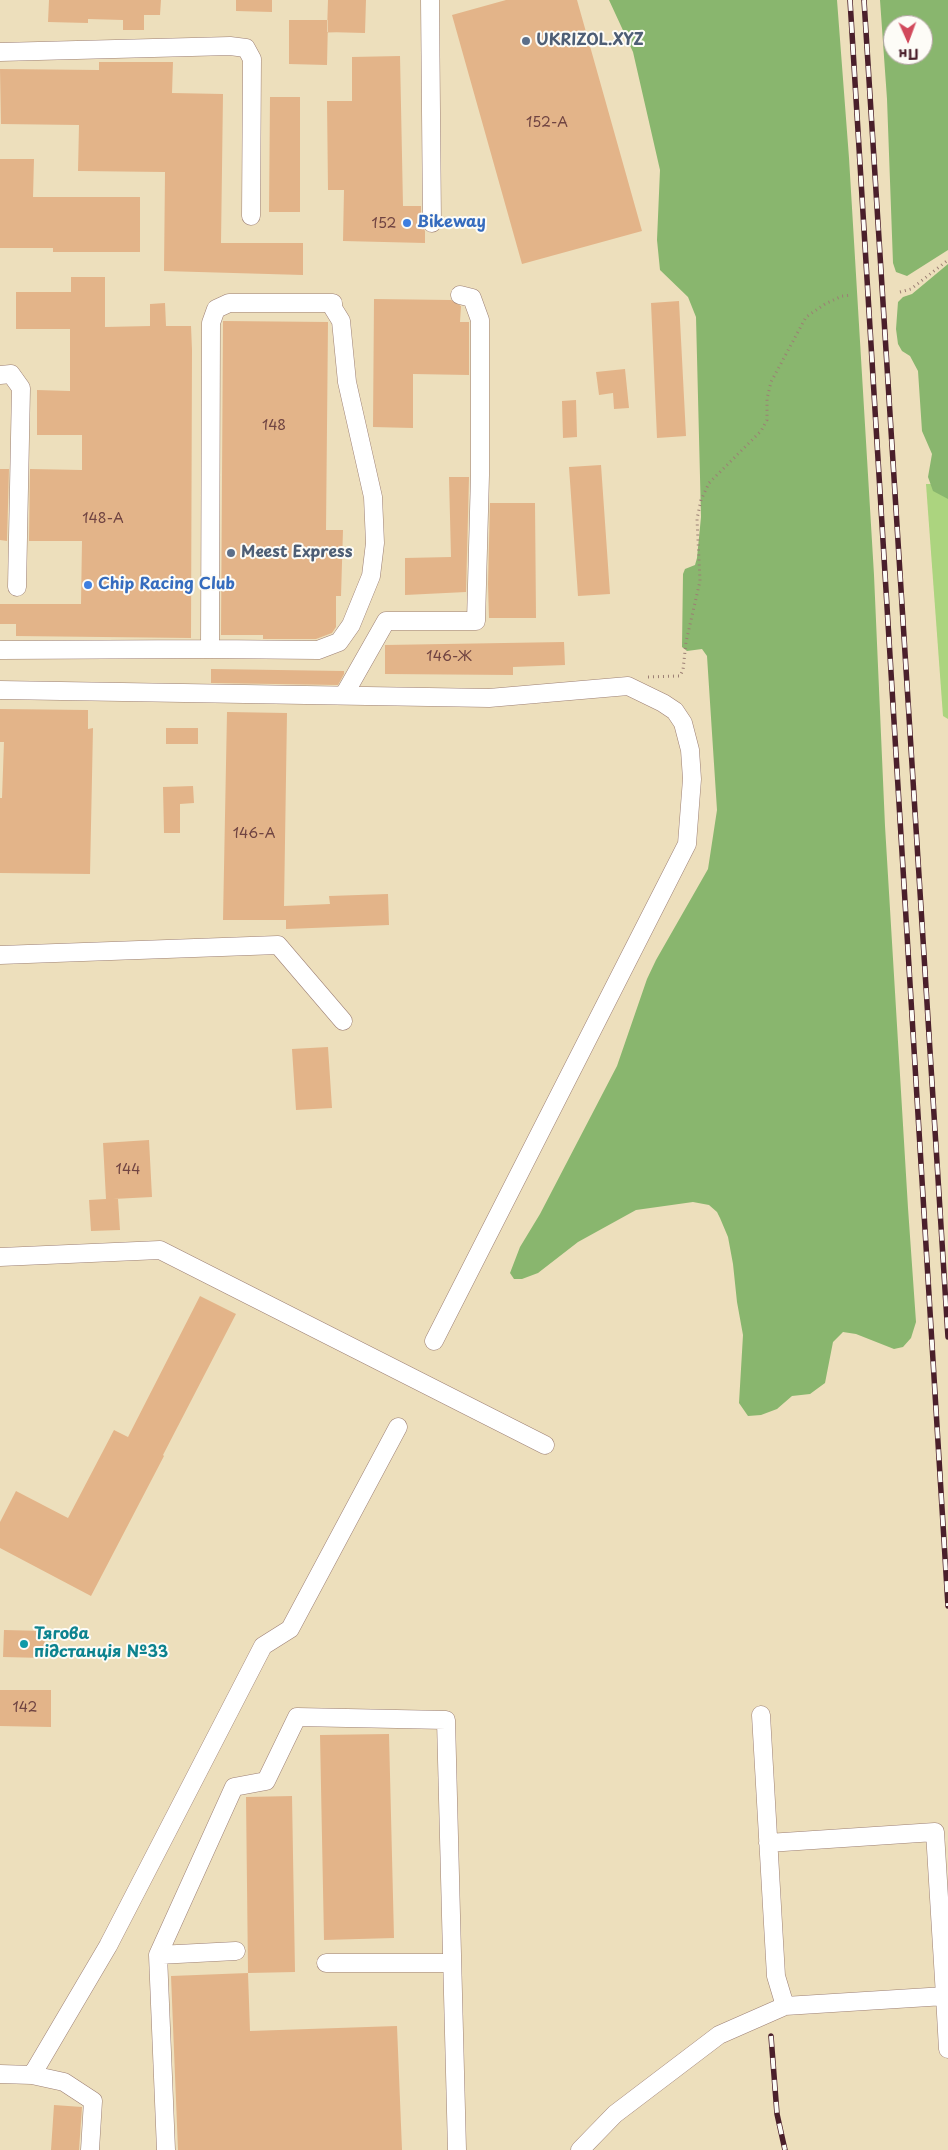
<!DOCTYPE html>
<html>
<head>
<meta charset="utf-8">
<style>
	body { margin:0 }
	#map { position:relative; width:948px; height:2150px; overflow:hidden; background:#eddfbc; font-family:"Playpen Sans",sans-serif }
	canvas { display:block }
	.north { position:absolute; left:883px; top:15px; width:50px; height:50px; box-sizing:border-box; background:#fdfcf7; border:1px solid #b5a4a5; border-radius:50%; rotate:178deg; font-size:14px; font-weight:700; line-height:20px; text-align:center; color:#4a1f2b }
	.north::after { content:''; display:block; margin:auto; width:18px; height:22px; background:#d1495b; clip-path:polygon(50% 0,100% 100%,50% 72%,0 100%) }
</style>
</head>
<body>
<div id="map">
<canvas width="948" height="2150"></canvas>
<div class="north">Пн</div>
</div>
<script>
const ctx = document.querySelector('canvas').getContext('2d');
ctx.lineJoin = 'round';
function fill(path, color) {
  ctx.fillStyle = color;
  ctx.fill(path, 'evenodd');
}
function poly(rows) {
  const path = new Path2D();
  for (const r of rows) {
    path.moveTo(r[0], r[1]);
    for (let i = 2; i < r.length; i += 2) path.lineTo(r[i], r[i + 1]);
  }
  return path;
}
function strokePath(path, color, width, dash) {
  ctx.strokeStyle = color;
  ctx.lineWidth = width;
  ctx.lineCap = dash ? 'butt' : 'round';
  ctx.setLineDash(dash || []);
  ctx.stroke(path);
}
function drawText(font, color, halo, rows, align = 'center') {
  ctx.font = font + ' "Playpen Sans",sans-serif';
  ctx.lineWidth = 4;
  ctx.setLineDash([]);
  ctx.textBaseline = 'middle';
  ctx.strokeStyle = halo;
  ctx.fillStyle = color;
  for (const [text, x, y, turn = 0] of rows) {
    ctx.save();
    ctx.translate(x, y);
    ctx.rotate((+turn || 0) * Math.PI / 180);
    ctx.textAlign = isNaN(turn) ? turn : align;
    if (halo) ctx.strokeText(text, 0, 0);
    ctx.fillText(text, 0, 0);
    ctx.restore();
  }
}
const green = poly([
	[926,484,948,484,948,719,943,716]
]);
const forest = poly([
	[609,0,837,0,849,158,874,575,885,826,908,1208,916,1322,911,1338,903,1347,894,1349,856,1334,843,1332,833,1342,825,1383,810,1394,792,1396,777,1409,761,1415,748,1416,739,1403,743,1335,737,1302,733,1264,728,1237,720,1218,717,1212,709,1205,693,1202,636,1210,578,1242,538,1273,522,1279,514,1279,510,1273,520,1247,540,1214,617,1066,647,979,656,960,708,869,717,810,707,656,702,649,687,651,682,647,683,574,685,569,695,565,697,558,701,517,696,317,688,297,660,270,657,240,660,170,633,52],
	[880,0,948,0,948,250,907,276,896,272,893,263,887,99],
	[893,25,923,25,923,55,893,55],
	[948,264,948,499,933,491,928,477,932,454,922,431,918,371,910,356,902,351,898,344,896,329,898,302,903,297,912,294]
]);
const building = poly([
	[49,0,161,0,160,15,144,15,144,30,123,30,123,20,88,19,88,23,48,22],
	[236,0,272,0,272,12,236,11],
	[328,0,366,0,365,33,327,32],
	[506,0,577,0,642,231,522,264,452,15],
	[289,20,328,20,327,65,289,64],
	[400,56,403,206,421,206,421,223,425,231,425,243,343,241,344,190,328,190,327,101,352,101,352,57],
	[99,62,173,62,172,93,223,94,221,243,303,243,303,275,164,271,165,172,78,171,79,125,1,124,0,69,99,70],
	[270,97,300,97,300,212,269,212],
	[0,159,34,159,33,197,140,197,140,252,53,252,53,248,0,248],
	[71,277,105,277,105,327,150,326,150,304,165,303,166,326,191,326,192,350,191,638,16,636,16,624,0,624,0,604,81,604,82,541,29,541,30,469,82,470,82,435,37,435,37,390,70,391,70,329,16,329,16,292,71,292],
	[374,299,451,300,461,306,460,322,469,322,469,375,413,374,413,428,373,427],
	[679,301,686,436,657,438,651,303],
	[223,321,328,322,326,530,343,530,341,596,336,596,336,627,332,633,316,639,263,639,263,635,221,635],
	[625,369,629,408,614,409,613,393,599,395,596,372],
	[576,400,577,437,563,438,562,401],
	[601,465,610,594,578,596,569,467],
	[0,469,9,469,7,541,0,540],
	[449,477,469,477,466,592,405,595,405,558,451,557],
	[490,503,535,503,536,618,489,618,488,584],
	[564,642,565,665,513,667,513,675,385,674,385,645],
	[211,669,344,671,344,674,338,685,211,683],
	[0,709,88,710,88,729,93,728,90,874,0,873,0,798,2,798,4,742,0,742],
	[227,712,287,713,284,906,330,904,329,896,388,894,389,925,286,929,286,920,223,920],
	[166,728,198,728,198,744,166,744],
	[193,786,194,803,180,804,180,833,164,833,163,787],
	[328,1047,332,1108,296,1110,292,1049],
	[149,1140,152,1197,113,1199,118,1199,120,1230,91,1231,89,1200,106,1199,103,1143],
	[200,1296,236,1314,163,1455,164,1456,91,1596,0,1548,0,1522,16,1491,68,1518,114,1430,128,1437],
	[4,1630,45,1631,44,1658,3,1657],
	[0,1690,51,1690,51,1727,0,1726],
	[389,1734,394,1938,324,1940,320,1735],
	[292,1796,295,1972,248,1973,246,1797],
	[248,1973,250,2031,397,2026,402,2150,178,2150,171,1976],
	[54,2105,82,2107,79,2150,51,2150]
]);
const path = poly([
	[900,292,911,289,948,260],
	[648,677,677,676,680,676,683,670,686,642,700,581,697,519,701,500,709,483,761,431,767,420,767,399,771,382,806,317,825,304,842,296,852,295]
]);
const minor = poly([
	[430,0,432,223],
	[0,52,230,46,246,48,252,59,251,216],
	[0,375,11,374,21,388,17,587],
	[0,650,210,649,318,650,339,642,351,625,371,576,375,543,373,497,347,382,341,321,333,308,333,303,229,303,216,309,211,323,210,649],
	[0,690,489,698,628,686,663,703,675,711,683,723,690,750,692,779,687,844,434,1341],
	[344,695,386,621,476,621,480,475,480,320,472,298,460,295],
	[0,955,278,945,343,1021],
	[0,1257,160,1250,545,1445],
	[761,1715,776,1976,785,2006],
	[768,1843,935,1832,945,1996],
	[158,1955,234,1787,266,1781,297,1717,446,1720,457,2150],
	[326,1963,452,1963],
	[0,2074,32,2075,64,2082,93,2101,90,2150],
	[32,2075,108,1946,263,1646,290,1629,398,1427],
	[166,2150,158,1955,236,1951],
	[580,2150,615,2114,719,2035,785,2006,945,1996,948,2049]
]);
const rail = poly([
	[850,0,948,1606],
	[864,0,948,1337],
	[771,2036,777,2114,785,2150]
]);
const markers = [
	[526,41,5,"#5c6f8a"],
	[407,223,5,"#3f7fe0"],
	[231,553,5,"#5c6f8a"],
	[88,585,5,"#3f7fe0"],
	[24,1644,5,"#0f9aa8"]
];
const numberNames = [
	["152-А",547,123],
	["152",384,224],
	["148",274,426],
	["148-А",103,519],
	["146-Ж",449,657],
	["146-А",254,834],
	["144",128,1170],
	["142",25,1708]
];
const serviceNames = [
	["UKRIZOL.XYZ",536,41],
	["Meest Express",241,553]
];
const shopNames = [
	["Bikeway",417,223],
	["Chip Racing Club",98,585]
];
const cultureNames = [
	["Тягова",34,1635],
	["пiдстанцiя №33",34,1653]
];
fill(green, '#acd47f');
fill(forest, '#89b66e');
fill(building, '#e3b489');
strokePath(minor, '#9c7f74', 19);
strokePath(path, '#9c7f74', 3, [1, 4]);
strokePath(minor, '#fff', 18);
strokePath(rail, '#4a1f2b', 5.5);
strokePath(rail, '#fdfcf7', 4, [11]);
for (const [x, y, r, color] of markers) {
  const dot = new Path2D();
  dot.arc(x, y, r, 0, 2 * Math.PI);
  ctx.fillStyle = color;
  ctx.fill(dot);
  strokePath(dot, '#fdfcf7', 2);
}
drawText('14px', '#704442', null, numberNames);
drawText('bold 16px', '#4e5e75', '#fdfcf7', serviceNames, 'left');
drawText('bold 16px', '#366cbe', '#fdfcf7', shopNames, 'left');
drawText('bold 16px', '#0d838f', '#fdfcf7', cultureNames, 'left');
</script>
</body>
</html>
